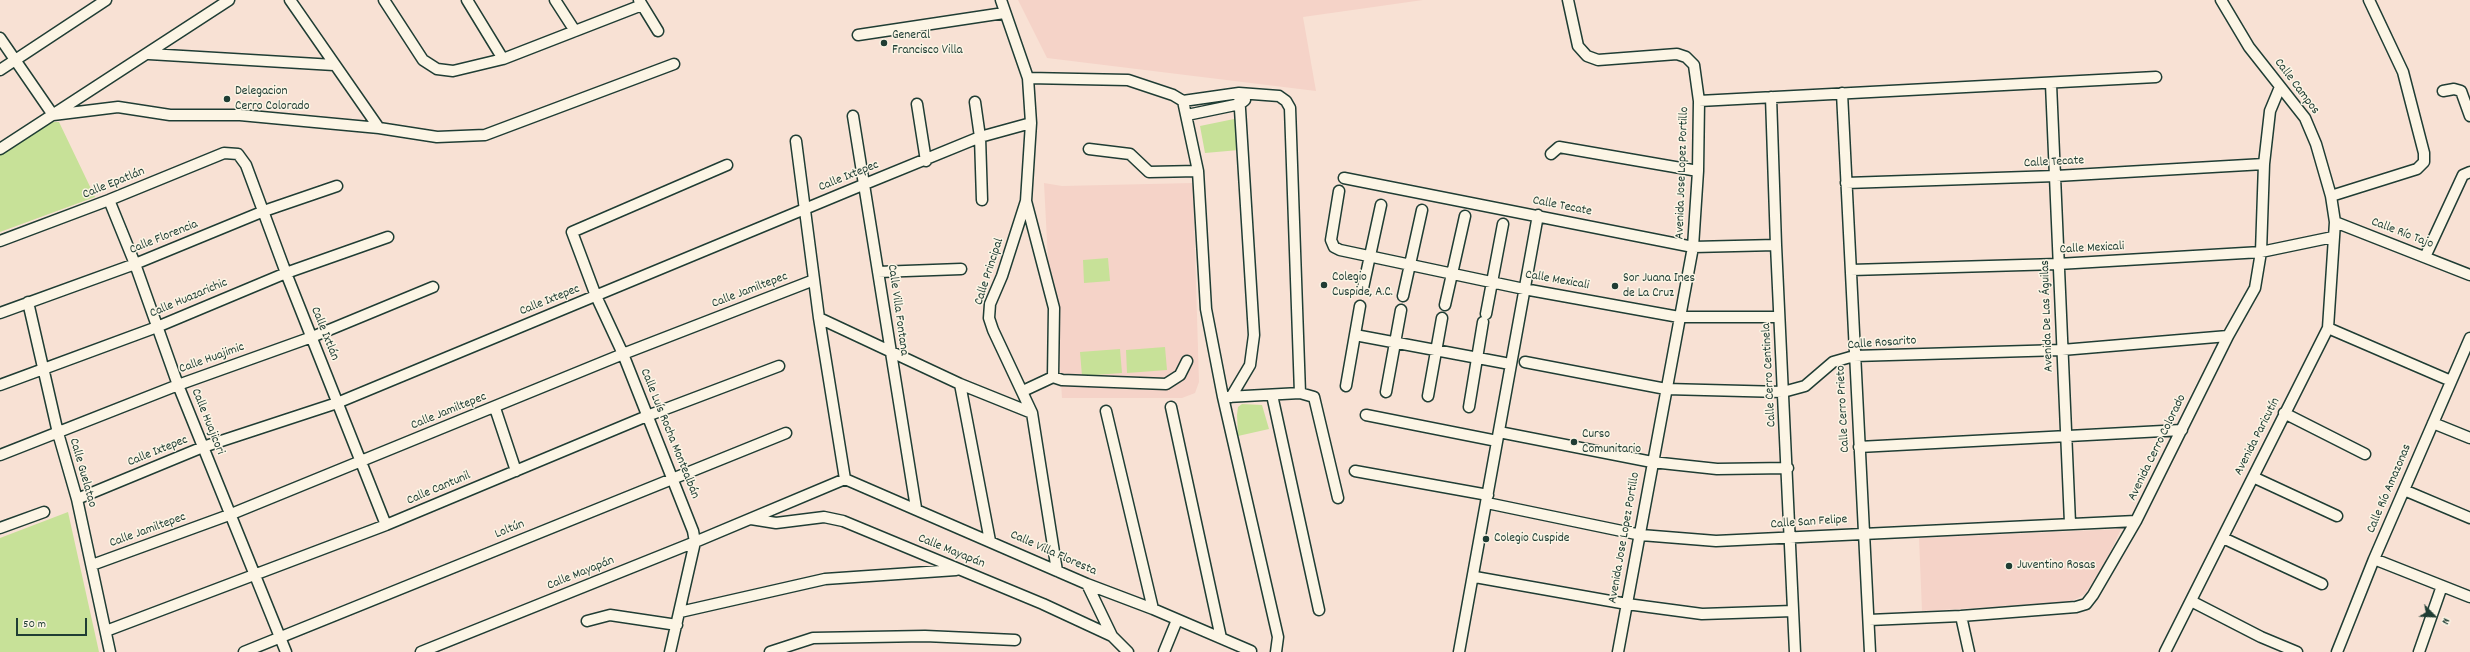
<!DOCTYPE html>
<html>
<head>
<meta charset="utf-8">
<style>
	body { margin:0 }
	#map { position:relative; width:2470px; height:652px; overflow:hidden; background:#f8e1d4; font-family:Dekko,sans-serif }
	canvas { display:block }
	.north { position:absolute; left:2414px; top:596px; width:40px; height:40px; -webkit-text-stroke:3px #fcf5e5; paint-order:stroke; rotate:114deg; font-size:11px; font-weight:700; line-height:16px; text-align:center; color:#1f3d34 }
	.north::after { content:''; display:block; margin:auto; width:14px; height:18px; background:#1f3d34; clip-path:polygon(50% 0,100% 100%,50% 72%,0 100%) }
	.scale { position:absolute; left:16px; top:618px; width:71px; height:18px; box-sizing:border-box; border:2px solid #1f3d34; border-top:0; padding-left:5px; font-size:12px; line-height:14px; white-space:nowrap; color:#1f3d34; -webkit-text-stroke:3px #fcf5e5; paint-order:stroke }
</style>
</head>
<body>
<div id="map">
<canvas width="2470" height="652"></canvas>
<div class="north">N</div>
<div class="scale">50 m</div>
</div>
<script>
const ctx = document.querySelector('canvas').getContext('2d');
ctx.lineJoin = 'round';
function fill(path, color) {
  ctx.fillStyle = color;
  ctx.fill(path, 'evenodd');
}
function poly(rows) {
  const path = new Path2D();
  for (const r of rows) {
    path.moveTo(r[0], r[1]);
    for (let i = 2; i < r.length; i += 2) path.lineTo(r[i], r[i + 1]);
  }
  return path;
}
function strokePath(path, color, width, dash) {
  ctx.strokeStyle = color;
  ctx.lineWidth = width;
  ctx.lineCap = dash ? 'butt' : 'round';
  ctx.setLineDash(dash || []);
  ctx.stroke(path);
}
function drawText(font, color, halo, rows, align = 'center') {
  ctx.font = font + ' Dekko,sans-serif';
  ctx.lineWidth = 3;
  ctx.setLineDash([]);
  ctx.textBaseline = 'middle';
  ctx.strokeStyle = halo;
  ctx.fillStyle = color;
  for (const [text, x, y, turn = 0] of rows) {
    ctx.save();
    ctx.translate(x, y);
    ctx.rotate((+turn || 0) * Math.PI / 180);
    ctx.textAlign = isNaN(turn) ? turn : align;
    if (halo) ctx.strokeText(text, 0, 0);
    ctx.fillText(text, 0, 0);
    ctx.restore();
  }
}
const built = poly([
	[1018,0,1423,0,1303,17,1316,91,1047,58],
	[1044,183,1062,186,1193,183,1199,382,1195,393,1182,398,1062,398,1055,287,1049,280],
	[2121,529,2106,562,2085,594,2076,599,2064,603,1922,611,1919,538]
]);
const green = poly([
	[1234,119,1238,119,1239,150,1205,153,1200,126],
	[49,122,59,122,95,197,0,232,0,154],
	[1108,258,1110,281,1084,283,1083,260],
	[1165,347,1167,370,1127,373,1126,350],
	[1120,349,1122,373,1082,376,1080,352],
	[1242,404,1262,405,1269,429,1238,436,1237,415,1238,407],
	[68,512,99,652,0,652,0,538]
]);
const minor = poly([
	[290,0,379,128],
	[384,0,423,60,437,69,453,71,503,59,642,5],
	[467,0,503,59],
	[555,0,575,31],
	[639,0,658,31],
	[1001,0,1028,78,1031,123,1026,201,1002,276,990,304,989,318,993,330,1032,413,1057,571],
	[1568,0,1578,46,1587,56,1598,60,1677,54,1686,57,1694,65,1699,101,1698,171,1693,247,1618,652],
	[858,35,1004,13],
	[0,38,53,115,118,107,170,115,240,115,379,128,437,137,485,135,674,64],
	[149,54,334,65],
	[0,70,106,0],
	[1028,78,1128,80,1173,95,1183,101,1239,93,1279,96,1286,101,1290,108,1300,393],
	[2051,84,2070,523],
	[2443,91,2454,89,2461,91,2470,116],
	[1842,93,1870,652],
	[1771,97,1776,245,1795,652],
	[1183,101,1198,171,1206,309,1223,397,1278,637,1276,652],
	[1699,101,2156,77],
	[975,102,980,137,982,200],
	[917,104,926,161],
	[1187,115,1240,104,1245,100],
	[853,116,916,508],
	[796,141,819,318,845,479],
	[0,149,229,0],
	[1089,149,1130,154,1149,172,1198,171],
	[1551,154,1559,147,1698,171],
	[1344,178,1693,247,1776,245],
	[1846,183,2056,176,2264,164],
	[1339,191,1331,240,1334,247,1340,250,1524,289,1679,317,1779,317],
	[2331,196,2417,169,2424,162,2424,153,2403,72,2369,0],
	[109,200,135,264,178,385,286,652],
	[1026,201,1054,308,1053,377],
	[2335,222,2470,275],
	[0,241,109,200,224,153,238,154,246,165,286,273,386,525],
	[2425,257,2463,175,2470,172],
	[1851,270,2058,264,2261,252,2333,237],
	[878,272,961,269],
	[1363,288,1381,205],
	[1403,296,1422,210],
	[28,302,58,433,77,499,110,652],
	[1445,305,1465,216],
	[0,313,135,264,264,211,337,186],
	[1486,314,1503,224],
	[819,318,960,384,1032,413],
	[2328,328,2451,381],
	[1355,335,1510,364],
	[1525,362,1666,389,1783,392,1805,386,1833,362,1854,356,2062,350,2228,336],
	[960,384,990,541],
	[0,385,157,327,286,273,388,237],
	[1346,386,1360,306],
	[1023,391,1053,377,1062,380,1166,384,1180,375,1187,361],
	[1386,392,1401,310],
	[1272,395,1319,610],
	[1428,396,1442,318],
	[1227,397,1300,393,1314,397,1338,498],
	[1231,397,1250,365,1254,335,1239,93],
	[1171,407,1221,638],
	[1469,407,1483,322],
	[495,408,516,471],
	[1106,411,1153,609],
	[2284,413,2365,454],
	[1366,415,1497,441],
	[2433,423,2470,438],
	[1499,432,1652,462,1717,469,1788,468],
	[1859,447,2182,430],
	[0,455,178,385,312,337,433,287],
	[1355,471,1488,495],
	[2253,477,2337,516],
	[845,479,1087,584,1153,609,1251,651],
	[2404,490,2470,518],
	[77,499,203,447,337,403,865,184,980,137,1031,123],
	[1487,503,1641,535,1716,541,2136,521],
	[751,519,776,523,824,517,843,521,1043,604,1112,636,1128,652],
	[0,528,44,512],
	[2223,538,2322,584],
	[2374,559,2470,597],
	[92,565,229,515,623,354,814,280],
	[1475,577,1627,604,1702,614,1793,611],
	[1087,584,1112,636],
	[2191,601,2261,637,2297,652],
	[680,612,825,579,956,570],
	[1961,616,1969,652],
	[1869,620,1961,616,2076,607,2086,604,2093,595,2136,521,2228,336,2255,288,2261,252,2264,164,2270,111,2280,87],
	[587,621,610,615,677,625],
	[106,631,386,525,647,416,779,366],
	[244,652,786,433],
	[421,652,695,542,845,479],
	[670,652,695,542,693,531,623,354,596,296,572,232,727,165],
	[770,652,813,638,925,636,1015,640],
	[1164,652,1177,620],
	[1459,652,1538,215],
	[2165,652,2328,328,2335,222,2331,196,2316,144,2305,118,2249,47,2221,0],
	[2337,652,2374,559,2470,338],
	[2419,652,2442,586]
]);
const markers = [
	[884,43,4,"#1f3d34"],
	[227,99,4,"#1f3d34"],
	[1324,285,4,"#1f3d34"],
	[1615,286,4,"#1f3d34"],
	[1574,442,4,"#1f3d34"],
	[1486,539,4,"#1f3d34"],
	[2009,566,4,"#1f3d34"]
];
const poiNames = [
	["General",892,36],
	["Francisco Villa",892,51],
	["Delegacion",235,92],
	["Cerro Colorado",235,107],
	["Colegio",1332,278],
	["Cuspide, A.C.",1332,293],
	["Sor Juana Ines",1623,279],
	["de La Cruz",1623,294],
	["Curso",1582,435],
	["Comunitario",1582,450],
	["Colegio Cuspide",1494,539],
	["Juventino Rosas",2017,566]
];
const streetNames = [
	["Calle Campos",2296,87,53],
	["Calle Tecate",2054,163,-3],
	["Avenida Jose Lopez Portillo",1683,173,-88],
	["Calle Ixtepec",849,177,-22],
	["Calle Epatlán",114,184,-22],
	["Calle Tecate",1562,207,11],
	["Calle Río Tajo",2402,234,21],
	["Calle Florencia",164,238,-22],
	["Calle Mexicali",2092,249,-3],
	["Calle Principal",990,272,-72],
	["Calle Mexicali",1557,281,10],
	["Calle Jamiltepec",750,291,-21],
	["Calle Huazarichic",189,299,-23],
	["Calle Ixtepec",550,301,-22],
	["Calle Villa Fontana",897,310,82],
	["Avenida De Las Águilas",2048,316,-92],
	["Calle Ixtlán",324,334,68],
	["Calle Rosarito",1882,344,-4],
	["Calle Huajimic",212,359,-20],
	["Calle Cerro Centinela",1770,375,-93],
	["Calle Cerro Prieto",1844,409,-93],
	["Calle Jamiltepec",449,412,-22],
	["Calle Huajicori",207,422,68],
	["Calle Luís Rocha Montealbán",669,434,68],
	["Avenida Paricutín",2258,437,-63],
	["Avenida Cerro Colorado",2158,448,-64],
	["Calle Ixtepec",158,452,-22],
	["Calle Guelatao",82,473,74],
	["Calle Cantunil",439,489,-23],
	["Calle Río Amazonas",2390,489,-67],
	["Calle San Felipe",1809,523,-4],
	["Loltún",510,530,-22],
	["Calle Jamiltepec",148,531,-20],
	["Avenida Jose Lopez Portillo",1625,538,-80],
	["Calle Mayapán",951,552,22],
	["Calle Villa Floresta",1053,554,24],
	["Calle Mayapán",581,574,-22]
];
fill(built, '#f5d3c8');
fill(green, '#c7e198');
strokePath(minor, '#1f3d34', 13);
strokePath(minor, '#fcf5e5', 10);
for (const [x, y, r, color] of markers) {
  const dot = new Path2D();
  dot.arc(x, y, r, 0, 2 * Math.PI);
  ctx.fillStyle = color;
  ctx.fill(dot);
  strokePath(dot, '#fcf5e5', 1.5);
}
drawText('13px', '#1f3d34', '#fcf5e5', poiNames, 'left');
drawText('13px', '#1f3d34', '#fcf5e5', streetNames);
</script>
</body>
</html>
